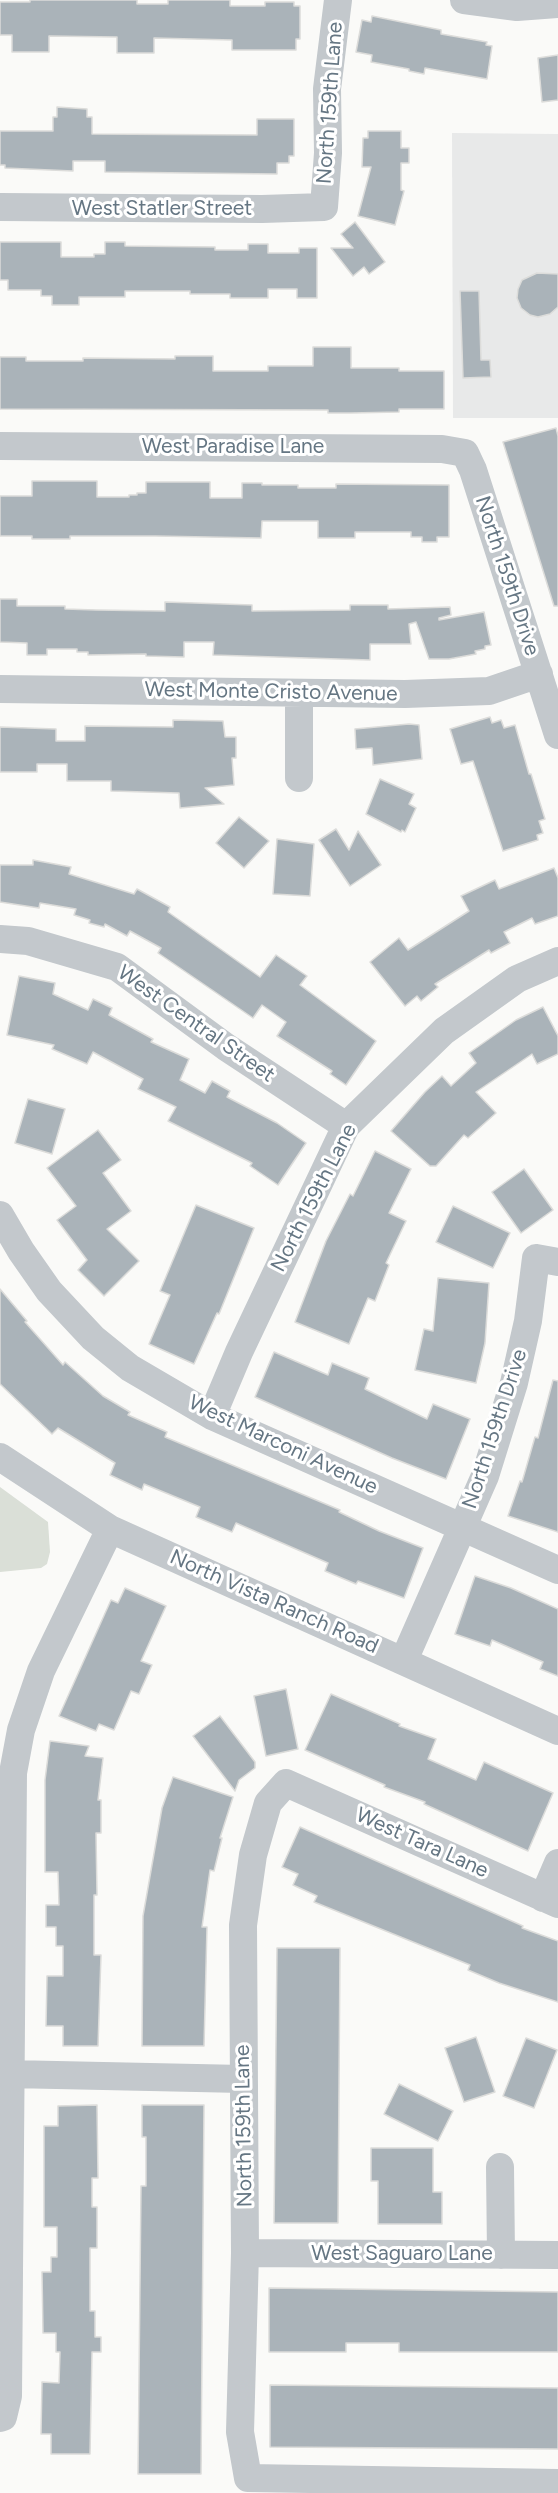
<!DOCTYPE html>
<html>
<head>
<meta charset="utf-8">
<style>
	body { margin:0 }
	canvas { display:block; background:#fafaf8 }
</style>
</head>
<body>
<canvas width="558" height="2493"></canvas>
<script>
const ctx = document.querySelector('canvas').getContext('2d');
ctx.lineJoin = 'round';
function fill(path, color) {
  ctx.fillStyle = color;
  ctx.fill(path, 'evenodd');
}
function poly(rows) {
  const path = new Path2D();
  for (const r of rows) {
    path.moveTo(r[0], r[1]);
    for (let i = 2; i < r.length; i += 2) path.lineTo(r[i], r[i + 1]);
  }
  return path;
}
function strokePath(path, color, width, dash) {
  ctx.strokeStyle = color;
  ctx.lineWidth = width;
  ctx.lineCap = dash ? 'butt' : 'round';
  ctx.setLineDash(dash || []);
  ctx.stroke(path);
}
function drawText(font, color, halo, rows, align = 'center') {
  ctx.font = font + ' Figtree,sans-serif';
  ctx.lineWidth = 6;
  ctx.setLineDash([]);
  ctx.textBaseline = 'middle';
  ctx.strokeStyle = halo;
  ctx.fillStyle = color;
  for (const [text, x, y, turn = 0] of rows) {
    ctx.save();
    ctx.translate(x, y);
    ctx.rotate((+turn || 0) * Math.PI / 180);
    ctx.textAlign = isNaN(turn) ? turn : align;
    if (halo) ctx.strokeText(text, 0, 0);
    ctx.fillText(text, 0, 0);
    ctx.restore();
  }
}
const built = poly([
	[452,133,558,134,558,418,453,418]
]);
const green = poly([
	[0,1487,48,1522,50,1552,47,1564,41,1568,0,1572]
]);
const building = poly([
	[30,0,137,0,137,4,168,4,168,0,230,0,230,6,265,6,265,2,294,2,294,6,300,6,300,39,296,39,296,50,232,50,232,40,154,38,154,53,117,53,117,37,49,36,49,52,12,52,12,35,0,35,0,2,30,2,30,0],
	[372,16,441,30,441,34,487,42,486,45,492,46,487,79,425,68,424,74,409,71,409,69,371,62,372,55,356,52,362,20,371,22,372,16],
	[558,55,558,100,542,102,538,58,558,55],
	[57,107,87,109,87,117,92,117,92,134,257,135,257,119,294,119,294,156,289,156,289,163,277,163,277,174,105,172,105,161,73,161,73,171,5,168,5,165,0,165,0,131,53,131,53,117,57,117,57,107],
	[368,131,401,131,401,148,409,148,409,163,401,163,401,190,404,191,395,225,358,216,371,167,362,167,363,138,368,138,368,131],
	[355,222,385,262,369,274,364,267,353,276,331,248,353,248,341,234,355,222],
	[0,242,61,242,61,257,94,257,94,254,105,254,105,242,125,242,125,246,215,247,215,250,248,250,248,244,268,244,268,253,299,253,299,248,317,248,317,298,297,298,297,289,268,289,268,298,230,298,230,294,190,294,190,291,125,291,125,297,79,297,79,305,52,305,52,296,41,296,41,290,8,290,8,280,0,280,0,242],
	[537,273,558,274,558,307,550,314,538,317,530,315,521,308,517,298,518,289,522,280,537,273],
	[460,291,479,291,481,360,490,360,491,377,463,378,460,291],
	[313,347,351,347,351,368,399,368,399,371,444,371,444,409,399,409,399,412,351,413,328,413,328,410,0,409,0,357,26,357,26,361,83,361,83,358,175,359,175,356,213,356,213,371,268,371,268,366,313,366,313,347],
	[556,428,558,436,558,606,554,606,503,442,556,428],
	[32,481,97,481,97,497,129,497,129,495,137,495,137,493,146,493,146,482,210,482,210,498,242,498,242,483,262,483,262,485,298,485,298,488,336,488,336,484,449,485,449,537,437,537,437,542,422,542,422,537,411,537,411,532,355,532,355,538,318,538,318,521,262,521,261,538,155,536,70,536,70,539,32,539,32,536,0,536,0,496,32,496,32,481],
	[0,599,17,599,17,606,65,606,65,609,96,610,165,611,165,602,252,605,252,611,350,610,350,605,388,605,388,609,450,607,451,615,439,618,439,620,484,612,491,645,485,646,485,649,475,651,476,654,449,659,429,659,416,622,409,624,411,644,370,644,370,660,213,655,214,642,184,642,184,657,146,656,146,654,88,655,88,652,77,652,77,649,47,649,47,655,27,655,27,643,0,642,0,599],
	[490,717,492,723,501,720,504,728,515,725,529,774,531,774,545,819,539,821,543,833,537,835,538,840,503,851,473,761,461,764,450,729,490,717],
	[173,720,223,721,225,737,236,737,236,758,232,758,234,785,205,788,224,804,180,808,179,793,111,791,111,781,67,781,67,764,37,764,37,772,0,772,0,727,56,729,56,741,85,741,85,726,173,727,173,720],
	[409,724,419,725,422,759,373,765,372,748,356,749,355,729,409,724],
	[380,779,414,794,409,804,416,808,405,832,402,830,401,832,366,814,380,779],
	[239,817,269,841,244,868,216,843,239,817],
	[336,829,349,850,358,831,381,865,350,886,319,840,336,829],
	[277,839,314,844,310,896,273,894,277,839],
	[33,860,71,867,69,874,134,894,137,889,170,907,168,912,260,977,276,955,307,976,300,985,376,1041,346,1085,330,1074,332,1071,277,1036,286,1022,262,1005,253,1018,158,953,161,948,130,931,127,936,105,924,104,927,89,923,90,920,74,915,76,909,40,903,39,908,0,902,0,865,33,865,33,860],
	[554,868,558,878,558,916,535,924,532,918,504,932,510,943,491,953,489,950,435,984,438,987,421,1001,417,996,405,1006,370,962,399,938,408,950,469,911,461,896,495,880,499,889,554,868],
	[19,976,55,983,53,994,88,1010,93,999,112,1008,109,1015,153,1039,151,1042,189,1059,180,1080,205,1093,212,1081,230,1091,227,1097,277,1123,306,1143,278,1185,250,1166,252,1163,168,1121,176,1107,138,1089,143,1079,93,1052,87,1064,52,1049,54,1045,7,1035,19,976],
	[543,1007,558,1036,558,1054,537,1064,532,1054,476,1092,496,1113,468,1138,464,1135,436,1166,430,1166,391,1131,425,1092,442,1076,451,1086,476,1063,469,1053,516,1020,543,1007],
	[28,1099,65,1109,52,1154,15,1143,28,1099],
	[98,1130,121,1160,103,1173,131,1211,107,1229,139,1261,104,1296,78,1270,87,1260,57,1220,76,1206,47,1168,98,1130],
	[375,1151,411,1169,389,1213,406,1221,386,1263,389,1265,375,1301,368,1298,349,1344,295,1322,326,1241,350,1194,353,1196,375,1151],
	[524,1169,553,1210,521,1233,492,1192,524,1169],
	[196,1205,254,1228,219,1314,217,1313,194,1364,149,1344,170,1295,160,1291,196,1205],
	[453,1206,510,1233,493,1268,436,1242,453,1206],
	[438,1278,489,1283,485,1343,476,1383,415,1370,424,1329,433,1331,438,1278],
	[0,1289,27,1321,25,1322,63,1365,65,1362,103,1396,130,1412,128,1415,167,1432,165,1437,340,1510,339,1512,379,1531,423,1548,404,1598,358,1581,356,1584,325,1571,328,1563,236,1523,232,1532,196,1517,200,1507,144,1484,142,1490,110,1475,115,1463,58,1428,52,1434,0,1384,0,1289],
	[274,1352,328,1375,332,1363,369,1378,365,1389,427,1419,433,1404,470,1419,446,1479,392,1458,255,1397,274,1352],
	[553,1380,558,1381,558,1532,508,1516,520,1481,522,1482,535,1437,538,1438,553,1380],
	[475,1576,511,1588,558,1609,558,1676,540,1669,543,1662,492,1640,490,1646,455,1634,475,1576],
	[125,1588,166,1606,141,1661,152,1665,139,1694,131,1691,114,1730,99,1724,96,1731,59,1716,111,1600,118,1603,125,1588],
	[286,1689,298,1749,266,1756,254,1696,286,1689],
	[331,1694,400,1724,399,1726,436,1739,428,1759,476,1780,484,1762,553,1793,528,1851,424,1804,425,1802,384,1787,385,1785,305,1750,331,1694],
	[220,1716,255,1762,255,1768,239,1780,235,1791,193,1736,220,1716],
	[50,1741,89,1746,85,1756,103,1758,98,1800,101,1800,101,1833,96,1833,97,1895,94,1895,94,1955,101,1955,98,2046,63,2046,63,2026,46,2026,47,1976,63,1976,63,1946,56,1946,56,1927,46,1927,46,1905,59,1905,58,1872,45,1872,45,1780,50,1741],
	[173,1777,233,1797,220,1838,222,1838,214,1871,210,1870,202,1927,207,1927,204,2046,142,2046,143,1916,162,1808,173,1777],
	[300,1827,523,1926,522,1928,558,1941,558,2002,499,1983,468,1970,470,1965,314,1902,317,1896,293,1885,298,1874,282,1867,300,1827],
	[277,1948,340,1948,338,2223,274,2223,277,1948],
	[476,2037,495,2092,464,2102,445,2048,476,2037],
	[526,2038,557,2050,534,2108,503,2096,526,2038],
	[399,2084,453,2111,438,2141,384,2114,399,2084],
	[97,2105,98,2178,92,2178,92,2207,97,2207,97,2248,90,2248,90,2311,95,2311,95,2337,101,2337,101,2352,92,2352,90,2454,51,2454,51,2434,41,2434,42,2382,59,2383,60,2352,56,2352,56,2333,43,2333,42,2272,51,2272,51,2257,57,2257,57,2227,44,2227,44,2126,58,2126,58,2106,97,2105],
	[142,2105,204,2105,201,2474,138,2474,141,2186,146,2186,146,2137,142,2137,142,2105],
	[371,2148,433,2148,433,2192,442,2192,442,2224,378,2224,378,2181,371,2181,371,2148],
	[269,2288,558,2292,558,2352,399,2352,399,2343,346,2343,346,2352,269,2352,269,2288],
	[270,2385,558,2388,558,2449,270,2447,270,2385]
]);
const minor = poly([
	[464,0,517,7,558,4],
	[0,207,262,209,324,207,328,153,327,89,338,0],
	[0,446,442,449,465,453,473,470,558,735],
	[0,689,405,694,489,691,539,674],
	[299,778,299,693],
	[0,939,28,941,117,967,226,1047,346,1126],
	[0,1215,21,1251,49,1291,93,1338,130,1368,212,1416,558,1570],
	[212,1416,239,1352,346,1126,444,1031,517,979,558,961],
	[0,1457,110,1529,558,1731],
	[404,1660,485,1476,514,1383,528,1321,536,1258,558,1262],
	[543,1898,558,1863],
	[558,1904,286,1783,268,1803,253,1855,243,1925,245,2253,240,2432,248,2478,558,2483],
	[10,2074,243,2079],
	[500,2167,501,2255],
	[245,2253,558,2255],
	[0,2418,3,2417,8,2396,13,1773,21,1730,41,1671,110,1529]
]);
const streetNames = [
	["North 159th Lane",330,103,-86],
	["West Statler Street",162,209],
	["West Paradise Lane",233,447],
	["North 159th Drive",507,576,72],
	["West Monte Cristo Avenue",271,692,1],
	["West Central Street",196,1024,35],
	["North 159th Lane",314,1198,-63],
	["North 159th Drive",495,1429,-72],
	["West Marconi Avenue",283,1445,25],
	["North Vista Ranch Road",274,1602,24],
	["West Tara Lane",422,1843,24],
	["North 159th Lane",244,2126,-91],
	["West Saguaro Lane",402,2254]
];
fill(built, '#e8e9e9');
fill(green, '#dadfd7');
fill(building, '#aab3b9');
strokePath(building, '#dcdcda', 1.5);
strokePath(minor, '#c3c8cc', 28);
drawText('21px', '#657683', '#fff', streetNames);
</script>
</body>
</html>
